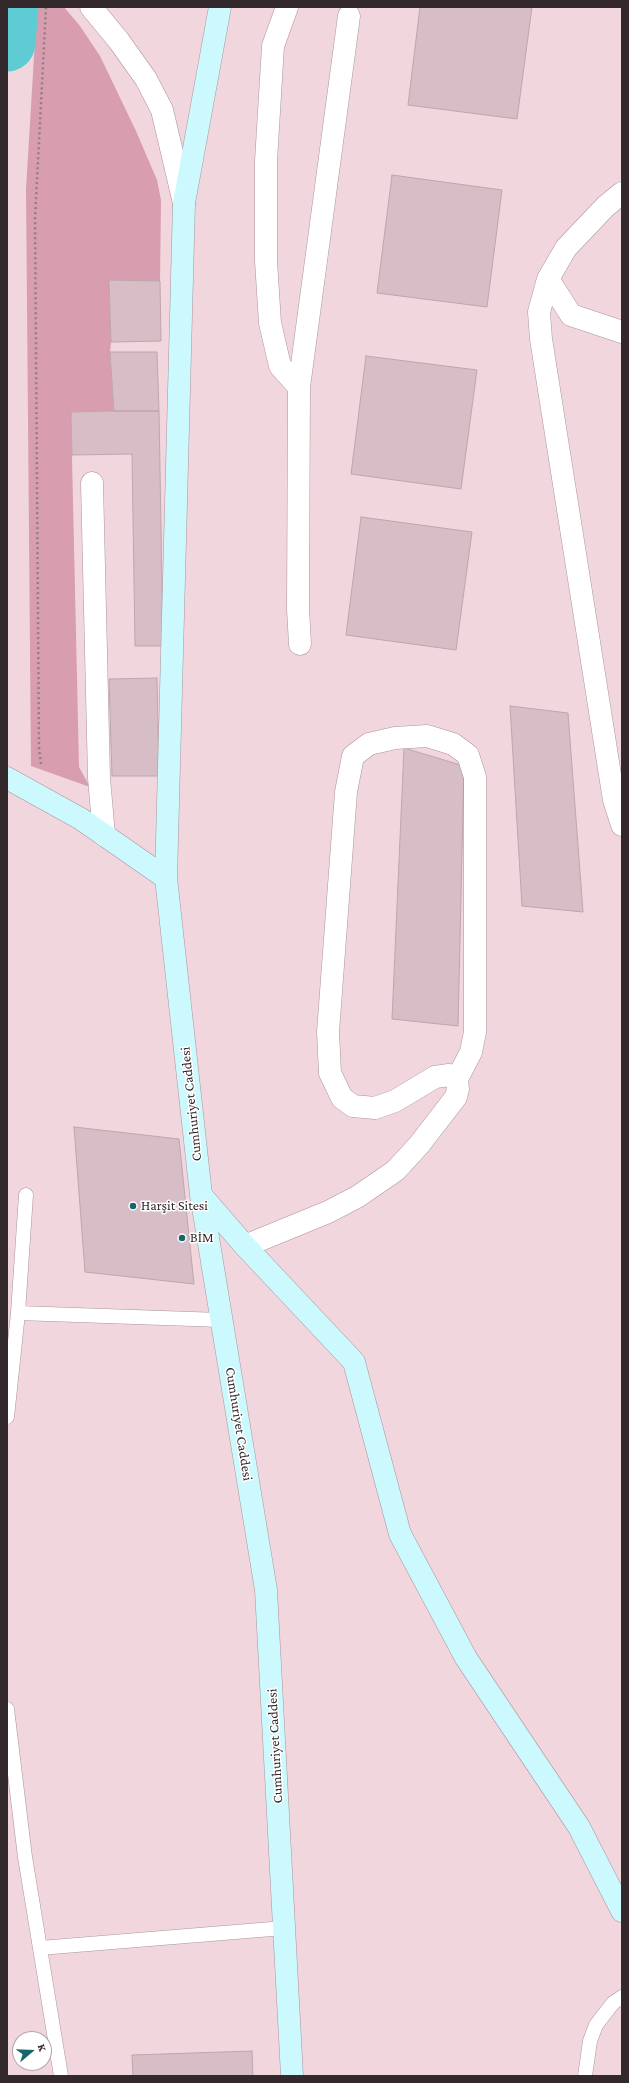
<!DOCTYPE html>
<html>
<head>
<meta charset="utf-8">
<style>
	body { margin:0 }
	#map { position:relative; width:629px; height:2083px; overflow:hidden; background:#f1d6de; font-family:"Crimson Pro",serif }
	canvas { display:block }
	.frame { position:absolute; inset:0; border:8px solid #33292c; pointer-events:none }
	.north { position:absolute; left:12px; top:2031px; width:40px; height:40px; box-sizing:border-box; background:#fff; border:1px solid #ada9ab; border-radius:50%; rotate:71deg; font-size:11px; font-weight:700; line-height:16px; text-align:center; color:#33292c }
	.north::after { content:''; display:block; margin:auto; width:14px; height:18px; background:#18666b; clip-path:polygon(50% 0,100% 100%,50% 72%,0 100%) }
</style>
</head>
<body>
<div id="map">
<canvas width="629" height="2083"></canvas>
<div class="frame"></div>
<div class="north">K</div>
</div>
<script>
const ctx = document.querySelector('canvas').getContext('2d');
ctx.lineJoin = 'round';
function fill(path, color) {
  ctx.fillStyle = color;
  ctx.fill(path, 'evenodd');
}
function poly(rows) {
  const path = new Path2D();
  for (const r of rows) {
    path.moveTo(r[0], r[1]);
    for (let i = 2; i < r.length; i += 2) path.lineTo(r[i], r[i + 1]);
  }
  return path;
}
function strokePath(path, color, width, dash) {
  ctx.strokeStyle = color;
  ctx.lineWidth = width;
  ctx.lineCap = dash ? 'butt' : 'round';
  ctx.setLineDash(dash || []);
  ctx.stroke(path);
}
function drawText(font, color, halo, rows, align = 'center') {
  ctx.font = font + ' "Crimson Pro",serif';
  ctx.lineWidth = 3;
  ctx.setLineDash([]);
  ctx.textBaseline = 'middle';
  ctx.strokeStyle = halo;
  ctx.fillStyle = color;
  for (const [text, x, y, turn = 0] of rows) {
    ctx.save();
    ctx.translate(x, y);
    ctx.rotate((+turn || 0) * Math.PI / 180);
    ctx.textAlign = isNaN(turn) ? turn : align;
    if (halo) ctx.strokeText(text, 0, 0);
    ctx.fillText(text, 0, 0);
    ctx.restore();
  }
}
const green = poly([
	[37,7,64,7,80,26,100,56,136,131,157,180,161,200,160,281,109,281,111,342,110,352,114,411,71,412,79,767,90,787,31,766,26,189]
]);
const river = poly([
	[7,43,10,7]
]);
const building = poly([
	[420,7,532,7,517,119,408,105,420,7],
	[392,175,502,190,487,307,377,293,392,175],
	[109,280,160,281,161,341,111,342,109,280],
	[110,352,157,352,159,411,114,411,110,352],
	[366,356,477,370,461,489,351,474,366,356],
	[114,411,159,411,163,646,135,646,132,454,72,455,71,412,114,411],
	[361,517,472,532,456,650,346,635,361,517],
	[157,678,159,776,112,776,109,679,157,678],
	[510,706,568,713,583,912,522,906,510,706],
	[404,748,464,766,458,1026,392,1019,404,748],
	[74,1127,179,1139,194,1284,85,1272,74,1127],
	[252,2051,253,2076,133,2076,132,2055,252,2051]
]);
const path = poly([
	[41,764,39,748,35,219,46,7]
]);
const lane = poly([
	[18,1313,221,1320],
	[7,1417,18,1313,26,1195],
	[7,1709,25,1857,61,2076],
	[40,1948,284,1928],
	[585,2076,590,2041,596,2025,613,2003,622,1997]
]);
const street = poly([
	[91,7,119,41,146,79,162,110,184,203],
	[287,7,273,46,266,161,266,261,270,323,280,366,299,387],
	[622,193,606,206,566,248,548,279,539,312,541,339,614,800,622,825],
	[548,279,571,315,622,332],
	[92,483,99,778,104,835],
	[300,644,298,609,299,387,349,16],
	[245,1246,328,1212,357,1197,395,1171,419,1145,456,1097,458,1089,457,1079,449,1075,435,1077,395,1101,375,1108,353,1106,342,1098,330,1073,328,1032,346,792,353,756,369,744,395,738,427,736,453,744,468,755,475,777,475,1032,471,1052,457,1079]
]);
const secondary = poly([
	[7,778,81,819,166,878,201,1195,266,1590,292,2076],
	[166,878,184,203,220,7],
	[201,1195,245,1246,354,1362,400,1534,466,1658,579,1827,622,1911]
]);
const markers = [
	[133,1206,4,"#18666b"],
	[182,1238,4,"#18666b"]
];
const streetNames = [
	["Cumhuriyet Caddesi",191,1104,-96],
	["Cumhuriyet Caddesi",239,1424,81],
	["Cumhuriyet Caddesi",275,1746,-93]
];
const poiNames = [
	["Harşit Sitesi",141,1206],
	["BİM",190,1238]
];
fill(green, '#d89daf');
strokePath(river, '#5fcbd3', 57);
fill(building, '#d7bdc5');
strokePath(building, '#bea5ac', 1);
strokePath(lane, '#ac939a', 15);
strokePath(street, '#ac939a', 23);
strokePath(secondary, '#ac939a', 23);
strokePath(path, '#917e84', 2.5, [2, 3]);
strokePath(lane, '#fff', 14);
strokePath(street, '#fff', 22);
strokePath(secondary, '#cbf9fd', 22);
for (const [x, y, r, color] of markers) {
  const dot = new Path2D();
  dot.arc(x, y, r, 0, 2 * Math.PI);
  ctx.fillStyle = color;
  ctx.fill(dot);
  strokePath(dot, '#fff', 1.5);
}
drawText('14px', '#33292c', '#fff', streetNames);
drawText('14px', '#33292c', '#fff', poiNames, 'left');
</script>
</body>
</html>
